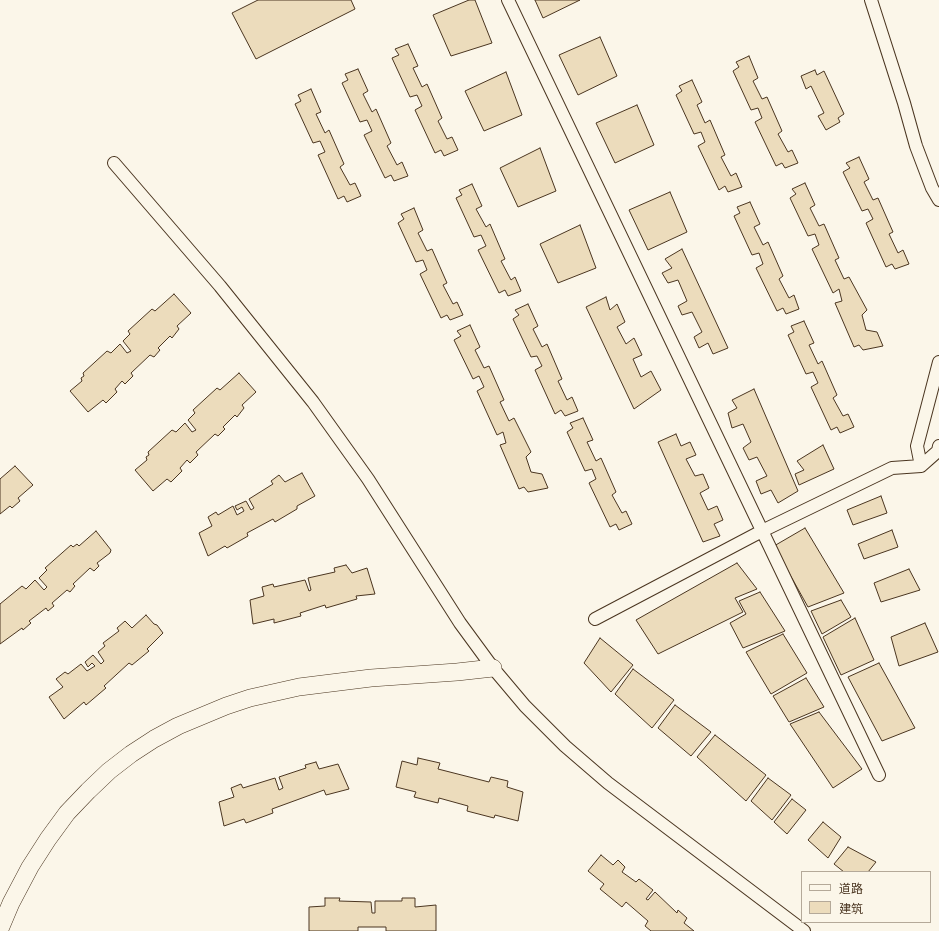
<!DOCTYPE html>
<html>
<head>
<meta charset="utf-8">
<style>
	body { margin:0 }
	#map { position:relative; width:939px; height:931px; overflow:hidden; background:#fbf6e9; font-family:"PT Serif","Noto Sans SC",serif }
	canvas { display:block }
	.legend { position:absolute; left:801px; top:871px; width:130px; height:52px; box-sizing:border-box; background:#fbf6e9; border:1px solid #b4a999; margin:0; padding:5px 7px; list-style:none; font-size:12px; color:#4a3520 }
	.legend li { display:flex; align-items:center; gap:8px; height:20px }
	.legend b { width:20px; border:1px solid #b4a999 }
</style>
</head>
<body>
<div id="map">
<canvas width="939" height="931"></canvas>
<ul class="legend">
<li><b style="height:5px;background:#fbf6e9"></b>道路</li>
<li><b style="height:11px;background:#ecdcbc"></b>建筑</li>
</ul>
</div>
<script>
const ctx = document.querySelector('canvas').getContext('2d');
ctx.lineJoin = 'round';
function fill(path, color) {
  ctx.fillStyle = color;
  ctx.fill(path, 'evenodd');
}
function poly(rows) {
  const path = new Path2D();
  for (const r of rows) {
    path.moveTo(r[0], r[1]);
    for (let i = 2; i < r.length; i += 2) path.lineTo(r[i], r[i + 1]);
  }
  return path;
}
function strokePath(path, color, width, dash) {
  ctx.strokeStyle = color;
  ctx.lineWidth = width;
  ctx.lineCap = dash ? 'butt' : 'round';
  ctx.setLineDash(dash || []);
  ctx.stroke(path);
}
const building = poly([
	[258,0,351,0,355,9,256,59,232,13,258,0],
	[469,0,475,0,492,43,451,56,433,15,469,0],
	[535,0,580,0,543,18,535,0],
	[600,37,617,76,578,95,559,55,600,37],
	[408,44,418,66,413,68,422,87,427,84,442,118,438,121,447,139,452,137,458,150,444,156,441,150,435,153,415,110,422,106,417,95,410,97,392,58,399,55,395,49,408,44],
	[749,56,758,78,753,81,762,99,767,97,782,131,778,134,788,152,792,150,798,163,785,168,782,163,776,166,755,122,762,118,758,108,751,110,733,71,739,67,736,62,749,56],
	[358,69,368,91,363,94,372,112,376,109,391,143,387,146,397,165,402,162,408,176,394,181,391,175,385,178,364,135,372,131,367,120,360,122,342,83,348,80,345,74,358,69],
	[815,70,817,75,824,71,844,114,838,118,840,122,826,130,818,116,824,113,811,86,806,89,801,76,815,70],
	[506,72,522,115,484,131,465,91,506,72],
	[692,80,702,102,697,105,705,123,710,120,725,155,721,157,731,176,736,173,742,187,728,192,725,186,719,190,698,146,705,142,701,132,694,134,676,95,682,91,679,86,692,80],
	[311,89,321,112,316,114,325,133,329,130,344,164,340,167,350,185,355,183,361,196,347,202,344,196,338,199,318,155,325,152,320,141,313,143,295,104,301,101,298,95,311,89],
	[637,105,654,145,615,163,596,123,637,105],
	[540,148,556,191,518,207,500,168,540,148],
	[859,157,869,179,864,182,873,200,878,198,893,232,889,234,898,253,903,250,909,264,895,269,892,264,886,267,866,223,873,219,868,209,862,211,843,172,850,168,846,163,859,157],
	[805,183,815,205,810,208,819,226,824,224,839,258,835,260,844,279,849,277,867,310,862,315,866,330,877,332,883,346,863,350,859,345,854,347,835,303,842,301,839,289,833,293,812,249,819,245,815,234,808,236,790,198,796,194,792,189,805,183],
	[472,184,482,206,476,209,486,227,490,224,505,259,501,261,511,280,515,277,521,291,508,296,505,290,499,293,478,250,486,246,481,235,474,237,456,198,462,195,459,190,472,184],
	[670,192,687,232,648,250,629,210,670,192],
	[750,202,760,224,754,227,763,245,768,242,783,276,779,279,789,298,794,295,799,309,786,314,783,308,777,311,756,268,763,264,759,253,752,255,734,216,740,213,737,207,750,202],
	[414,208,423,230,418,233,427,251,432,249,447,283,443,285,453,304,457,302,463,315,450,320,447,315,441,318,420,274,427,270,423,260,416,262,398,223,404,219,401,214,414,208],
	[580,225,596,268,558,283,540,244,580,225],
	[682,249,728,348,713,354,708,343,699,348,694,337,702,332,692,312,682,315,678,306,687,301,678,280,668,283,662,273,672,268,665,259,682,249],
	[174,294,191,313,177,326,179,329,172,338,170,336,158,348,160,350,154,357,150,355,131,373,133,376,125,384,122,381,115,389,117,392,106,403,103,400,88,412,70,391,82,381,81,378,84,376,83,373,107,351,111,353,120,344,127,353,131,351,123,341,130,334,128,331,152,309,155,311,174,294],
	[606,297,610,310,617,304,625,322,617,327,626,344,634,338,642,355,633,359,641,377,651,371,661,390,634,409,586,307,606,297],
	[528,304,538,326,533,329,542,347,547,344,562,379,558,381,567,400,572,397,578,411,565,416,561,410,555,414,535,370,542,366,537,356,531,357,513,319,519,315,515,310,528,304],
	[804,321,814,343,809,345,818,364,822,361,837,395,833,398,843,416,848,414,854,427,840,433,837,427,831,430,811,387,818,383,813,372,806,374,788,335,794,332,791,326,804,321],
	[470,325,480,347,475,350,484,368,489,366,504,400,500,402,509,421,514,418,531,452,526,457,531,472,542,474,548,488,528,492,524,487,519,489,500,445,506,443,503,432,497,435,477,391,484,387,479,376,473,379,454,340,461,336,457,331,470,325],
	[239,373,256,392,242,405,244,408,237,417,235,415,223,427,225,429,218,436,215,434,196,452,198,455,190,463,187,460,180,468,182,471,171,482,167,479,153,491,135,470,147,460,146,457,149,455,148,452,172,430,176,432,185,423,192,432,196,430,188,420,195,413,193,410,217,388,220,390,239,373],
	[754,389,798,491,778,503,771,490,761,494,756,481,767,476,757,457,749,460,743,448,751,442,743,424,732,428,728,413,737,408,732,400,754,389],
	[583,418,593,440,587,442,596,461,601,458,616,492,612,495,622,513,626,511,632,524,619,530,616,524,610,527,589,483,596,479,592,469,585,471,567,432,573,428,570,423,583,418],
	[676,434,681,446,690,442,696,455,686,459,695,476,703,474,709,488,700,493,708,510,717,506,723,520,714,524,720,536,703,542,658,442,676,434],
	[823,445,834,469,799,485,795,474,804,470,797,461,823,445],
	[15,466,33,485,18,498,20,501,12,508,10,506,0,514,0,479,15,466],
	[302,473,315,496,297,506,297,509,275,522,273,519,247,533,248,536,227,548,225,546,208,556,199,533,212,526,208,517,216,512,218,515,233,506,237,515,244,511,242,507,237,510,235,506,246,501,251,510,254,508,249,499,273,484,271,481,279,475,285,482,302,473],
	[881,496,887,513,853,525,847,510,881,496],
	[805,528,844,593,808,607,774,546,805,528],
	[892,530,898,547,864,559,858,544,892,530],
	[96,531,111,550,110,553,97,563,99,566,94,571,90,568,73,584,75,586,70,592,67,590,52,603,54,606,48,611,46,608,29,621,31,623,23,630,22,628,0,644,0,604,22,586,26,589,35,580,44,590,47,587,39,578,47,570,45,568,71,545,73,547,77,544,79,546,96,531],
	[737,563,757,589,735,598,743,612,658,654,636,620,737,563],
	[346,565,352,573,367,568,375,594,356,596,357,599,326,608,325,605,300,613,301,616,274,623,274,619,253,624,250,600,264,596,262,587,273,584,274,587,305,580,309,591,311,590,308,578,335,572,334,568,346,565],
	[909,569,920,590,881,602,874,583,909,569],
	[760,592,785,631,743,648,730,623,746,614,739,601,760,592],
	[841,600,851,617,822,634,811,611,841,600],
	[146,615,154,624,157,625,163,633,147,649,149,651,132,665,129,663,104,686,106,688,86,705,84,702,64,719,49,697,63,687,56,679,65,672,68,674,81,664,87,671,95,666,92,663,88,667,85,662,93,655,101,664,104,661,98,652,105,646,103,643,119,631,117,628,125,621,132,628,146,615],
	[855,618,874,660,841,675,823,637,855,618],
	[925,623,938,652,899,666,891,637,925,623],
	[783,634,807,673,771,694,746,652,783,634],
	[600,638,633,665,611,692,584,663,600,638],
	[879,663,915,728,882,741,848,677,879,663],
	[633,669,674,700,652,728,615,694,633,669],
	[806,678,824,707,789,722,773,696,806,678],
	[675,705,711,732,691,756,658,728,675,705],
	[819,712,862,769,833,788,790,724,819,712],
	[715,735,766,775,746,801,697,757,715,735],
	[418,758,440,763,438,769,489,782,491,777,508,781,507,787,523,792,518,821,495,815,494,818,467,811,468,806,439,798,438,803,414,797,416,792,396,787,402,761,417,765,418,758],
	[316,762,319,769,338,764,349,789,326,795,324,790,272,809,273,813,246,823,244,819,224,826,219,802,234,797,231,788,241,784,243,788,275,778,279,790,283,788,279,777,306,768,305,765,316,762],
	[768,778,791,795,772,820,751,801,768,778],
	[792,799,806,810,787,834,774,822,792,799],
	[823,822,841,837,828,858,808,840,823,822],
	[848,847,876,862,868,872,844,872,834,864,848,847],
	[601,855,613,865,618,860,625,867,622,872,636,882,639,879,653,890,646,899,648,900,655,892,677,913,678,910,687,918,684,923,694,931,651,931,645,926,648,921,626,902,622,907,600,889,604,884,588,871,601,855],
	[325,898,340,898,339,901,371,902,372,913,375,913,375,901,402,901,402,898,415,898,415,907,436,905,436,931,386,931,386,927,358,927,358,931,309,931,309,907,325,906,325,898]
]);
const street = poly([
	[508,0,879,775],
	[871,0,904,103,916,146,932,188,939,200],
	[114,163,220,286,313,402,368,479,460,623,493,668,525,706,565,746,608,783,804,931],
	[921,466,917,446,939,362],
	[595,619,762,531,892,468,921,466,938,451,939,446]
]);
const secondary = poly([
	[0,929,11,903,30,867,48,839,67,813,88,791,109,771,131,754,154,739,178,726,226,706,250,698,299,687,371,678,457,672,493,668]
]);
fill(building, '#ecdcbc');
strokePath(building, '#4a3520', 1);
strokePath(street, '#4a3520', 14);
strokePath(secondary, '#4a3520', 18);
strokePath(street, '#fbf6e9', 12);
strokePath(secondary, '#fbf6e9', 17);
</script>
</body>
</html>
